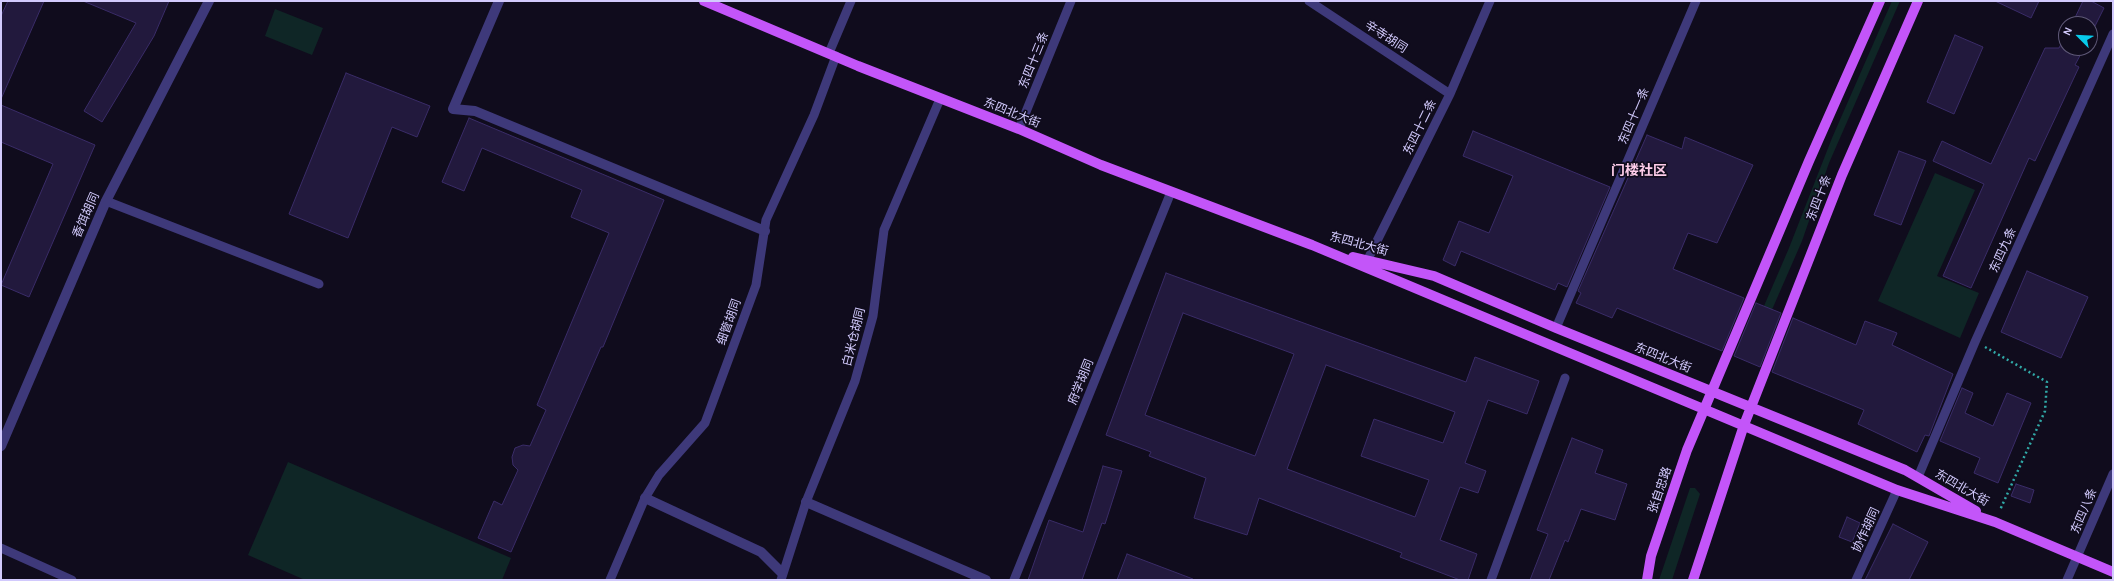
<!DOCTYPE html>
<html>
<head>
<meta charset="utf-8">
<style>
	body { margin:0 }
	#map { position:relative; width:2114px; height:581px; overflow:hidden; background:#100c1d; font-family:"Alegreya Sans",sans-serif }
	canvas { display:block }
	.frame { position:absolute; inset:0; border:2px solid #d2cafd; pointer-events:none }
	.north { position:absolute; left:2058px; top:16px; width:40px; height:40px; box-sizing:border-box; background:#100c1d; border:1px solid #5e5877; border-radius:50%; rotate:294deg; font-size:11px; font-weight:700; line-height:16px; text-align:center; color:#d2cafd }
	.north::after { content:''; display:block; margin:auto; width:14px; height:18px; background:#08caea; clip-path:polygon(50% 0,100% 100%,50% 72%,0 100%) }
</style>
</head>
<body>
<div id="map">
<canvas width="2114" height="581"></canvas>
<div class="frame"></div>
<div class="north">N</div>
</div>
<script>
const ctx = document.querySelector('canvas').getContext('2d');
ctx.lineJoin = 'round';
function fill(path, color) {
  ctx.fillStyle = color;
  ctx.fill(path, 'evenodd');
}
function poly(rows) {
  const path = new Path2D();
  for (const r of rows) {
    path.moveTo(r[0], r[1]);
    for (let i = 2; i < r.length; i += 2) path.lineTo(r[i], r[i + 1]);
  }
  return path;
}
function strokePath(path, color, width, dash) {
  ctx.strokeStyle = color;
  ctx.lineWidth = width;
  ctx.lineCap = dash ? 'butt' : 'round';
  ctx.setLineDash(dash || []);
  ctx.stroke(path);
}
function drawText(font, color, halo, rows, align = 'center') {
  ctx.font = font + ' "Alegreya Sans","Noto Sans SC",sans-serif';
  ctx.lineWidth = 3.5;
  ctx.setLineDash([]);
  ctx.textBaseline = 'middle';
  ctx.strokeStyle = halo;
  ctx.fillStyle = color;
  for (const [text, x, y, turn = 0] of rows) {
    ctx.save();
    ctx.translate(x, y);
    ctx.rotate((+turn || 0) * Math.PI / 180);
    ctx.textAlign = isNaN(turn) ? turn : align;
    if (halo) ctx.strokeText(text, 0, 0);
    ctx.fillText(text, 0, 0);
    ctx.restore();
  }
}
const green = poly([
	[1892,1,1900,1,1829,163,1802,241,1750,360,1742,357,1789,248,1832,138],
	[275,9,323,28,312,55,265,36],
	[1935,173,1975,190,1937,276,1979,293,1960,338,1878,301],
	[288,462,511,558,502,580,305,580,248,555],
	[1690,488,1695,488,1700,494,1672,580,1659,580]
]);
const building = poly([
	[8,1,44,1,1,99,1,16,8,1],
	[83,1,169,1,154,36,102,122,84,111,136,23,83,1],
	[1995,1,2039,1,2031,18,1995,1],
	[2083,1,2091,1,2104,8,2090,36,2090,24,2072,24,2083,1],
	[1955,35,1983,47,1954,114,1927,102,1955,35],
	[2066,35,2066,48,2084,48,2075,65,2079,67,2035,161,2029,158,1971,288,1943,276,1984,184,1933,161,1942,141,1991,164,2045,48,2059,48,2066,35],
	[346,73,430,106,417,137,392,127,348,238,289,214,346,73],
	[1,105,95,145,29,297,1,285,53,164,1,142,1,105],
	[469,118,664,200,603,347,601,347,511,552,478,538,494,501,502,505,518,470,513,465,512,457,515,448,523,445,530,446,546,410,537,405,609,233,571,217,582,190,482,148,464,191,442,182,469,118],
	[1473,131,1610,187,1567,287,1558,283,1555,290,1461,251,1455,266,1443,260,1459,221,1489,233,1513,176,1463,156,1473,131],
	[1647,135,1682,149,1685,137,1753,165,1717,243,1688,233,1673,269,1744,298,1722,351,1617,308,1612,318,1576,303,1581,293,1578,291,1647,135],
	[1899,151,1926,161,1901,225,1874,215,1899,151],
	[2027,271,2088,297,2061,358,2001,332,2027,271],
	[1166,273,1466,382,1475,357,1539,381,1527,414,1488,400,1465,463,1486,471,1478,493,1460,487,1440,540,1477,554,1468,580,1460,580,1400,557,1402,553,1259,498,1247,535,1194,518,1206,478,1149,456,1151,452,1106,435,1166,273],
	[1183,313,1294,354,1255,456,1145,415,1183,313],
	[1326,365,1455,412,1443,443,1374,419,1361,456,1429,480,1415,517,1287,469,1326,365],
	[1756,303,1781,313,1760,367,1734,356,1756,303],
	[1793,318,1856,345,1865,321,1897,333,1892,345,1953,374,1929,436,1925,435,1917,452,1858,424,1864,410,1772,372,1793,318],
	[1962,388,1973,393,1965,413,1993,426,2007,393,2031,403,1998,483,1974,473,1980,458,1940,441,1962,388],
	[1572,438,1603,450,1595,473,1627,484,1615,520,1581,509,1568,542,1565,540,1549,580,1530,580,1548,534,1537,530,1572,438],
	[1103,466,1122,471,1105,524,1102,523,1082,580,1028,580,1049,520,1083,532,1103,466],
	[2016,484,2034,490,2030,503,2011,496,2016,484],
	[1847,517,1860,523,1852,542,1839,537,1847,517],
	[1893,524,1928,542,1909,580,1865,580,1893,524],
	[1127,554,1193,579,1193,580,1117,580,1127,554]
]);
const path = poly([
	[1985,347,2047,382,2045,411,2000,510]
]);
const service = poly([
	[1309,1,1450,94],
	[829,53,851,1],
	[1019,129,1071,1],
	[106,201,319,284],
	[1367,261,1450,94,1490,1],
	[1556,328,1696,1],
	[1918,477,1975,342,2113,34],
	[1,548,72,580],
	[610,580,645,498,659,475,705,423,756,285,766,220,814,115,836,56],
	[781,580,806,502,855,381,873,316,884,230,940,99],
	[1014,580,1171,192],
	[1491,580,1565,378],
	[1856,580,1897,490],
	[2067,580,2113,474]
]);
const minor = poly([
	[499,1,453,109,475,111,765,231],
	[1,446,106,201,209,1],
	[645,498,761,552,782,573],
	[806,502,986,580]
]);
const primary = poly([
	[704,1,858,66,1019,129,1101,165,1312,245,1897,490,1995,522,2113,572],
	[1353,257,1434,276,1556,328,1905,470,1976,511],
	[1647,580,1651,556,1687,450,1809,161,1880,1],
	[1693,580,1744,425,1842,175,1918,1]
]);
const streetNames = [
	["辛寺胡同",1386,37,33],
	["东四十三条",1034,60,-68],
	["东四北大街",1012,113,22],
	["东四十一条",1634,116,-67],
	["东四十二条",1420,127,-64],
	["东四十条",1819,198,-69],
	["香饵胡同",86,215,-66],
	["东四北大街",1359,244,15],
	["东四九条",2003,250,-66],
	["细管胡同",729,322,-70],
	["白米仓胡同",854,337,-76],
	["东四北大街",1663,358,22],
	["府学胡同",1081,382,-68],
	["东四北大街",1962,488,30],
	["张自忠路",1660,490,-71],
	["东四八条",2084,511,-67],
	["协作胡同",1866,530,-65]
];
const quarterNames = [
	["门楼社区",1639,171]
];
fill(green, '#0f2626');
fill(building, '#22193d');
strokePath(building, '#3a2c68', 1);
strokePath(path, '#31aaa8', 2.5, [2, 3]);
strokePath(service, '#3e397a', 9);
strokePath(minor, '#3e397a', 10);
strokePath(primary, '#c355f9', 10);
drawText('12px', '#d2cafd', '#100c1d', streetNames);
drawText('bold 14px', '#fdcce9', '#100c1d', quarterNames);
</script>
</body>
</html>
